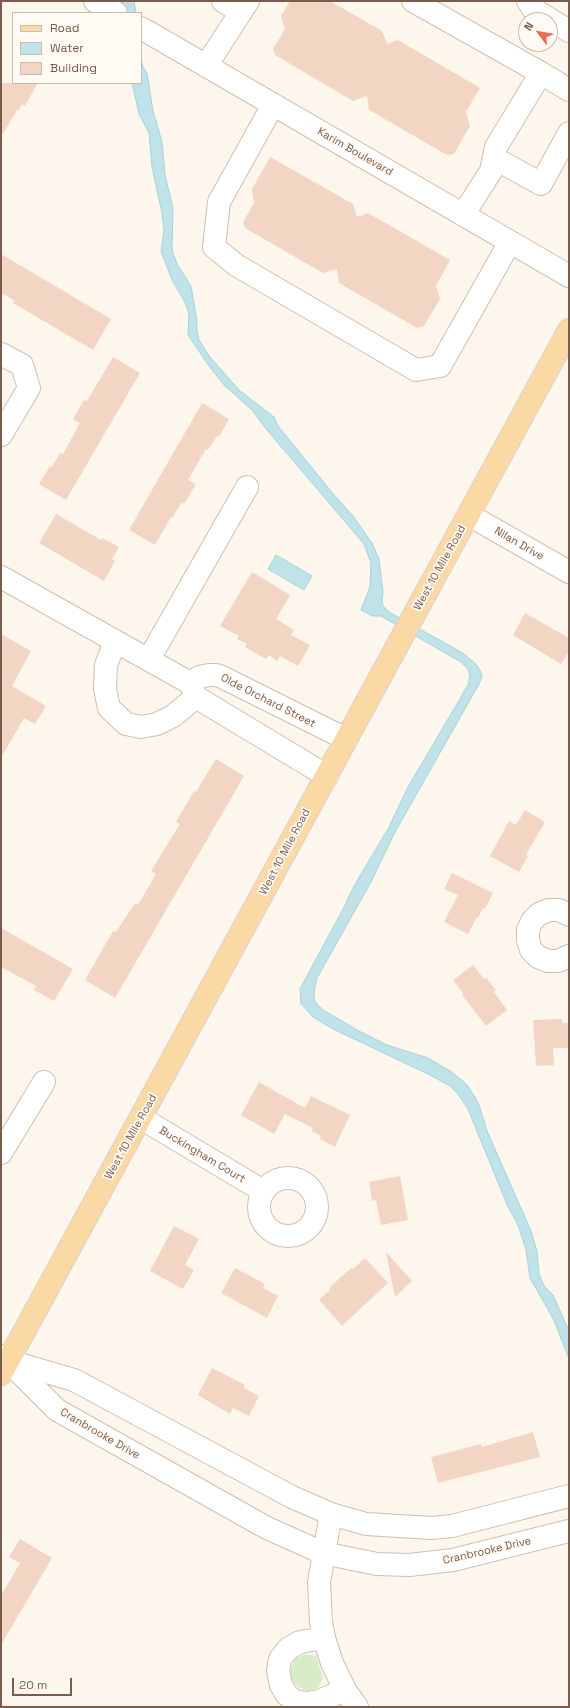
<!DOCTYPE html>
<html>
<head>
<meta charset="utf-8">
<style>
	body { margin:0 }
	#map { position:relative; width:570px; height:1708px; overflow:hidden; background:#fdf6ec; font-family:"Space Grotesk",sans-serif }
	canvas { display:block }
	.frame { position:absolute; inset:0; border:2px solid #7a5c4d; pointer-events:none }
	.legend { position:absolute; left:12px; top:12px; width:130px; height:72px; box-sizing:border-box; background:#fffaf3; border:1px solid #cabbb1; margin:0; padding:5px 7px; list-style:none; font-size:12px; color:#7a5c4d }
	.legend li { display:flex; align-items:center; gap:8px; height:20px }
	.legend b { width:20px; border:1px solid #cabbb1 }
	.north { position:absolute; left:518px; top:12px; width:40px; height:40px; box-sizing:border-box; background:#fffaf3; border:1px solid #cabbb1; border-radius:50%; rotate:302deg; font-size:11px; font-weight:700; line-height:16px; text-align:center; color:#7a5c4d }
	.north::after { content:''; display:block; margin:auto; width:14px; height:18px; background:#e76f51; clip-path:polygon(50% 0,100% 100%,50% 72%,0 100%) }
	.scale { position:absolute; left:12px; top:1678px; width:60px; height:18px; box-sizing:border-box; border:2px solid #7a5c4d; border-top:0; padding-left:5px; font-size:12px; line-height:14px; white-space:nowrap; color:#7a5c4d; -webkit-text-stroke:3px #fffaf3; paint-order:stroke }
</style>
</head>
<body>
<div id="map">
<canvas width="570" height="1708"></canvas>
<div class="frame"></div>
<ul class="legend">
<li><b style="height:5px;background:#fbd9a5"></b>Road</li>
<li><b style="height:11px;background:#bfe3e8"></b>Water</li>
<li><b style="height:11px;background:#f3d5c3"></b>Building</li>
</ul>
<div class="north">N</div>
<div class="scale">20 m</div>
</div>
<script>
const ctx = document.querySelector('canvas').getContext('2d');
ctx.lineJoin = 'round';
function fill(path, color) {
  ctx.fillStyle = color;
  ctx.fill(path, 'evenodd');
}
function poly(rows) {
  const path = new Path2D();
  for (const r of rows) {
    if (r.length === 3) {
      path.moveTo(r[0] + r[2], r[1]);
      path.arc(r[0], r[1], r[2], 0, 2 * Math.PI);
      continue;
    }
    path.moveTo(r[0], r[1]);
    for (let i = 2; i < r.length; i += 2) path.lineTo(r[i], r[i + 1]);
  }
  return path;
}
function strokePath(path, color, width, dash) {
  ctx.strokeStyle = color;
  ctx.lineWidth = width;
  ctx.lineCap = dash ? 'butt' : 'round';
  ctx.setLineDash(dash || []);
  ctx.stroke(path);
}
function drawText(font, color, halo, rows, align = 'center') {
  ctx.font = font + ' "Space Grotesk",sans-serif';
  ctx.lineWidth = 3.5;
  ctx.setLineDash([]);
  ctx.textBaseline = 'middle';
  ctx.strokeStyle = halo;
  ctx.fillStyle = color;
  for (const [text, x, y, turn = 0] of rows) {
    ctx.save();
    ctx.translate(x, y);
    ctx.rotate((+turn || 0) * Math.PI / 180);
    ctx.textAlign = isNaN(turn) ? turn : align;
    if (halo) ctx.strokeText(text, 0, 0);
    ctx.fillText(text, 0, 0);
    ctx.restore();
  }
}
const green = poly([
	[306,1654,316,1656,323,1678,318,1688,307,1691,297,1686,290,1677,291,1667,296,1658]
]);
const water = poly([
	[122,1,134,1,136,13,123,13,122,1],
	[141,58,143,67,147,73,153,111,162,142,165,175,173,208,172,250,177,264,191,286,197,322,197,332,199,340,210,357,239,390,274,417,278,426,335,496,353,516,372,543,379,559,383,592,382,602,383,606,389,612,461,652,475,663,480,670,482,677,479,684,395,832,371,882,317,978,315,986,314,999,316,1003,323,1010,359,1031,387,1045,428,1058,452,1072,467,1085,475,1097,479,1105,487,1131,531,1231,537,1251,539,1274,544,1286,553,1295,569,1331,569,1359,554,1320,530,1278,526,1250,518,1225,508,1207,468,1109,458,1094,450,1086,428,1074,333,1029,313,1017,301,1004,300,989,343,909,354,886,388,829,408,787,468,685,470,676,468,669,461,662,381,616,372,616,361,610,370,587,371,563,364,544,267,430,252,410,224,385,209,366,188,335,189,314,185,302,172,280,161,251,164,231,162,213,152,167,149,133,139,114,132,83,141,83,141,58],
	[276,555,312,576,304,590,268,569,276,555]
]);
const building = poly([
	[290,1,330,1,382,31,387,44,398,40,480,88,466,112,470,126,454,154,447,155,369,110,367,96,353,101,275,55,273,49,285,29,281,16],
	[1,83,38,83,25,106,22,104,18,111,17,110,1,137],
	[270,157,353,204,357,217,368,213,450,260,436,286,440,299,424,326,417,328,339,283,337,269,323,273,245,228,243,222,254,203,252,189],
	[1,254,111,319,93,350,13,303,14,300,1,293],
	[113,357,140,373,66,500,39,484,50,466,52,467,60,453,63,454,80,423,73,419,84,400,87,401],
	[202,403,229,419,219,437,217,436,208,450,206,449,188,480,196,484,184,504,182,502,172,518,171,517,155,545,129,530],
	[56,514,101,540,102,538,119,547,112,559,115,561,104,581,39,543],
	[252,572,290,595,276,619,294,630,291,635,310,645,298,666,280,656,277,661,269,655,266,659,245,647,247,644,237,639,239,636,220,626],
	[525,613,569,638,569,651,561,664,513,635],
	[1,634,31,651,12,686,46,706,35,724,24,718,1,758],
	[216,759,244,776,115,998,85,980,113,931,116,932,135,903,138,905,156,874,151,871,180,824,176,822,194,791,196,792],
	[525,810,545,822,526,855,528,856,519,872,490,856,509,821,516,825],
	[452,873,493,893,485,909,483,908,478,918,477,917,468,934,444,922,458,895,444,889],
	[1,928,73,969,54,1001,34,990,36,986,1,967],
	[473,965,484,979,486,978,496,990,494,992,507,1010,486,1026,462,995,463,993,453,980],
	[562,1019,562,1023,569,1023,569,1048,553,1048,554,1065,536,1066,533,1020],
	[259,1082,305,1108,311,1096,350,1115,335,1147,319,1139,321,1136,311,1131,313,1128,285,1114,274,1134,241,1115],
	[400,1176,408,1220,381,1225,376,1200,372,1201,369,1182],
	[174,1226,199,1239,185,1265,194,1270,183,1289,150,1271],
	[386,1252,412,1281,395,1297],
	[365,1258,388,1283,342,1326,319,1300,330,1290,329,1288,351,1268,353,1269],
	[235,1268,265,1284,263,1288,278,1296,267,1318,221,1293],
	[212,1368,245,1385,244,1388,259,1396,249,1416,233,1408,230,1414,198,1395],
	[533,1432,540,1457,438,1483,431,1457,481,1444,482,1447],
	[20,1539,52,1558,1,1645,1,1596,20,1563,9,1557]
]);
const minor = poly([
	[95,1,116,13],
	[223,1,241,12],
	[413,1,541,73,496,147,491,171,463,215],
	[528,1,533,9,569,31],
	[141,28,569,276],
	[206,66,248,1],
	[541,73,569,90],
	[273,105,219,202,214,247,236,265,416,370,440,366,510,242],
	[494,158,541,184,569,133],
	[1,354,22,365,29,388,1,435],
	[469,515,569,572],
	[1,577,190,683,196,697,327,776],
	[115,642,106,665,105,689,109,708,126,724,141,727,157,724,173,716,196,697],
	[149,659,247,487],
	[190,683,199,677,209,675,216,675,222,677,346,739],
	[569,915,559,910,549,910,539,914,532,921,528,930,528,940,531,950,538,957,548,961,558,961,569,956],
	[141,1118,263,1191],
	[1,1153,44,1082],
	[288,1207,29],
	[1,1356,8,1361,57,1410,267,1528,323,1553,377,1564,409,1565,453,1560,569,1531],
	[9,1361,74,1380,292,1497,331,1514,366,1524,432,1528,452,1526,569,1496],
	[331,1514,319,1582,321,1622,324,1638,332,1663,345,1690,357,1707],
	[324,1638,300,1642,289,1648,280,1659,278,1671,281,1685,287,1695,295,1701,307,1703,319,1701,345,1690]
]);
const major = poly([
	[1,1374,569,330]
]);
const streetNames = [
	["Karim Boulevard",355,152,30],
	["Nilan Drive",519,544,30],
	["West 10 Mile Road",440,568,-61],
	["Olde Orchard Street",268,701,27],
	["West 10 Mile Road",285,852,-62],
	["West 10 Mile Road",131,1137,-61],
	["Buckingham Court",202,1155,31],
	["Cranbrooke Drive",100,1434,30],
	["Cranbrooke Drive",487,1551,-13]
];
fill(green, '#d8ecc9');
fill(water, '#bfe3e8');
strokePath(water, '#a5d3da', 1);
fill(building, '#f3d5c3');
strokePath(minor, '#d1beb0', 24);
strokePath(major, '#dad1cd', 24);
strokePath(minor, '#fff', 22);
strokePath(major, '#fbd9a5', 22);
drawText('11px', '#7a5c4d', '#fffaf3', streetNames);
</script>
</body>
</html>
